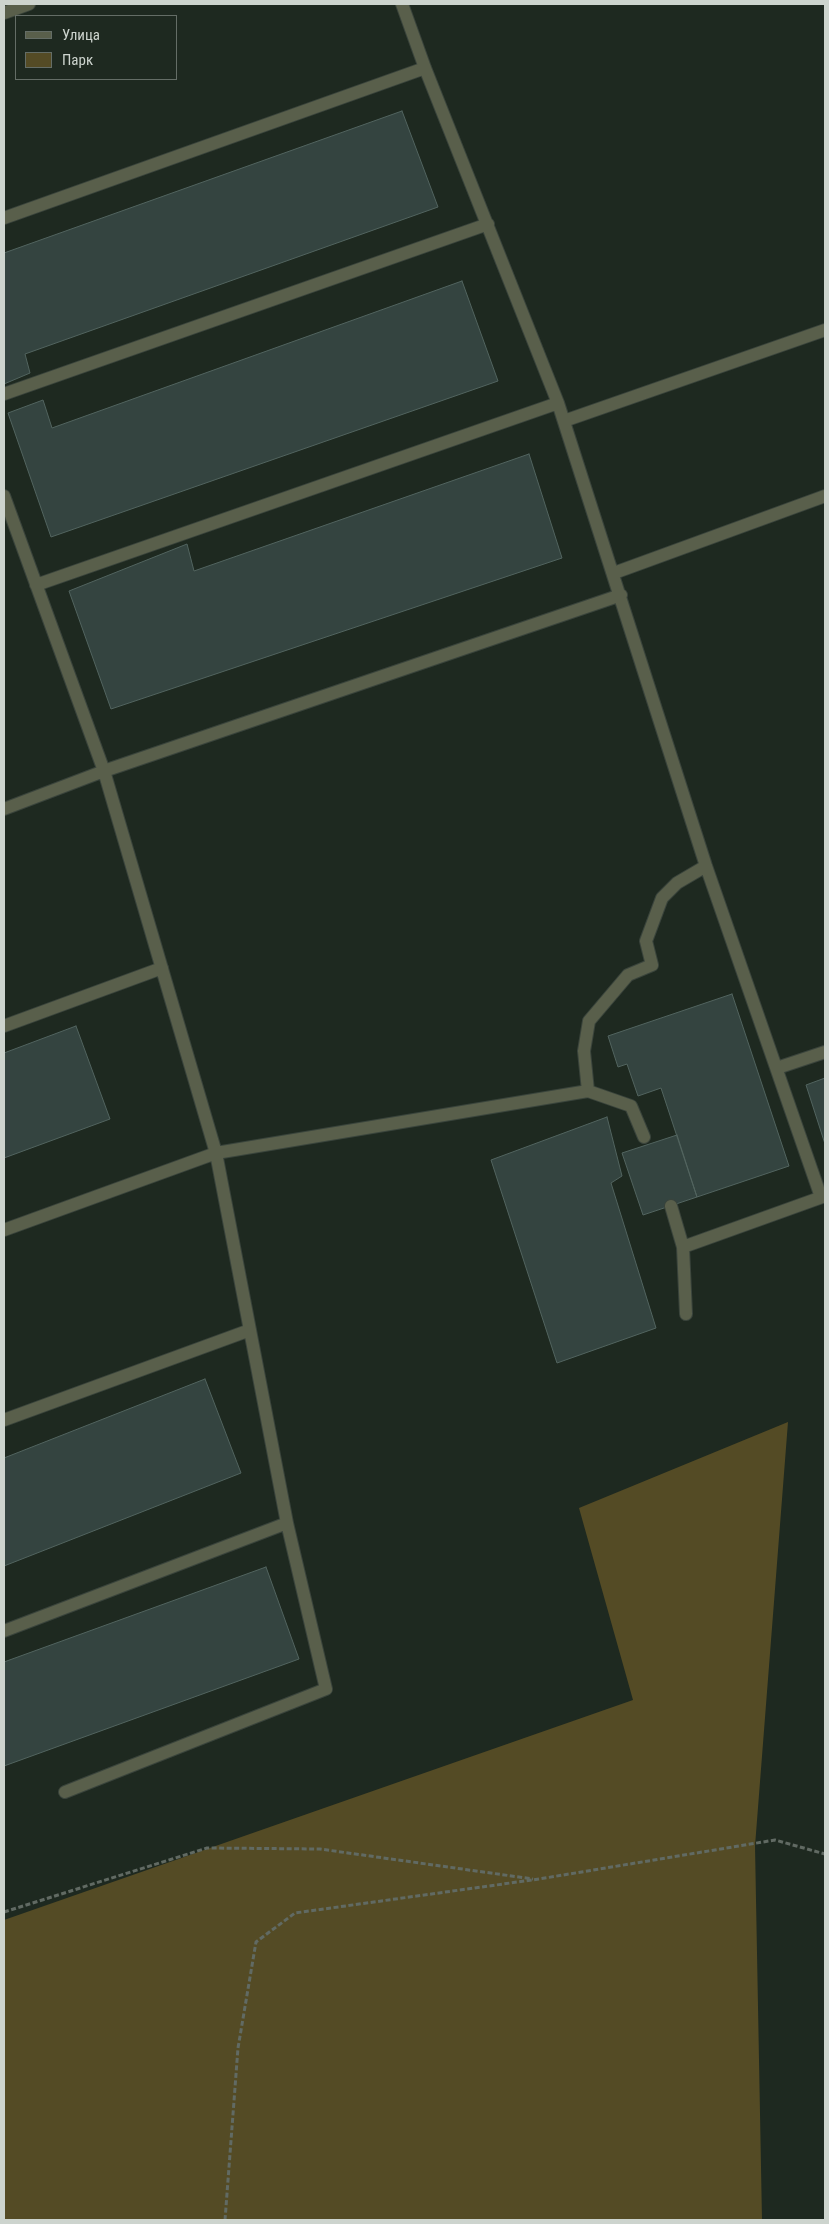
<!DOCTYPE html>
<html>
<head>
<meta charset="utf-8">
<style>
	body { margin:0 }
	#map { position:relative; width:829px; height:2224px; overflow:hidden; background:#1e2920; font-family:"Roboto Condensed",sans-serif }
	canvas { display:block }
	.frame { position:absolute; inset:0; border:5px solid #cdd4ce; pointer-events:none }
	.legend { position:absolute; left:15px; top:15px; width:162px; height:65px; box-sizing:border-box; background:#1e2920; border:1px solid #646d66; margin:0; padding:6px 9px; list-style:none; font-size:15px; color:#cdd4ce }
	.legend li { display:flex; align-items:center; gap:10px; height:25px }
	.legend b { width:25px; border:1px solid #646d66 }
</style>
</head>
<body>
<div id="map">
<canvas width="829" height="2224"></canvas>
<div class="frame"></div>
<ul class="legend">
<li><b style="height:6px;background:#595f4b"></b>Улица</li>
<li><b style="height:14px;background:#544b25"></b>Парк</li>
</ul>
</div>
<script>
const ctx = document.querySelector('canvas').getContext('2d');
ctx.lineJoin = 'round';
function fill(path, color) {
  ctx.fillStyle = color;
  ctx.fill(path, 'evenodd');
}
function poly(rows) {
  const path = new Path2D();
  for (const r of rows) {
    path.moveTo(r[0], r[1]);
    for (let i = 2; i < r.length; i += 2) path.lineTo(r[i], r[i + 1]);
  }
  return path;
}
function strokePath(path, color, width, dash) {
  ctx.strokeStyle = color;
  ctx.lineWidth = width;
  ctx.lineCap = dash ? 'butt' : 'round';
  ctx.setLineDash(dash || []);
  ctx.stroke(path);
}
const green = poly([
	[788,1422,755,1846,762,2220,4,2220,4,1920,633,1700,579,1508]
]);
const building = poly([
	[402,111,438,207,25,354,30,373,4,384,4,253,402,111],
	[462,281,498,381,51,537,8,413,43,400,52,428,462,281],
	[529,454,562,558,111,709,69,591,187,544,194,571,529,454],
	[732,994,789,1166,697,1197,661,1088,638,1096,627,1064,618,1067,608,1036,732,994],
	[76,1026,110,1119,4,1158,4,1053,76,1026],
	[825,1078,825,1144,806,1085,825,1078],
	[607,1117,622,1176,611,1183,656,1328,557,1363,491,1160,607,1117],
	[677,1135,697,1197,643,1215,622,1153,677,1135],
	[205,1379,241,1473,4,1566,4,1458,205,1379],
	[266,1567,299,1659,4,1766,4,1662,266,1567]
]);
const path = poly([
	[4,1912,207,1848,320,1849,533,1879],
	[225,2220,238,2048,256,1942,295,1913,539,1879,775,1840,825,1854]
]);
const minor = poly([
	[402,4,425,68,558,403,706,866,821,1197],
	[4,13,29,4],
	[4,218,425,68],
	[4,394,488,224],
	[564,421,825,330],
	[4,496,104,771,621,595],
	[614,573,825,496],
	[36,585,558,403],
	[4,809,104,771,216,1153,4,1230],
	[4,1026,162,968],
	[777,1068,825,1052],
	[588,1091,631,1106,644,1137],
	[671,1206,683,1247,825,1196],
	[683,1247,686,1314],
	[4,1420,250,1330],
	[4,1631,287,1523],
	[65,1792,326,1689,287,1523,216,1153,588,1091,584,1051,589,1021,628,975,652,965,646,941,662,898,677,883,706,866]
]);
fill(green, '#544b25');
fill(building, '#344440');
strokePath(building, '#52645f', 1);
strokePath(minor, '#3a443c', 14);
strokePath(path, '#616a63', 3, [5, 2.5]);
strokePath(minor, '#595f4b', 12);
</script>
</body>
</html>
